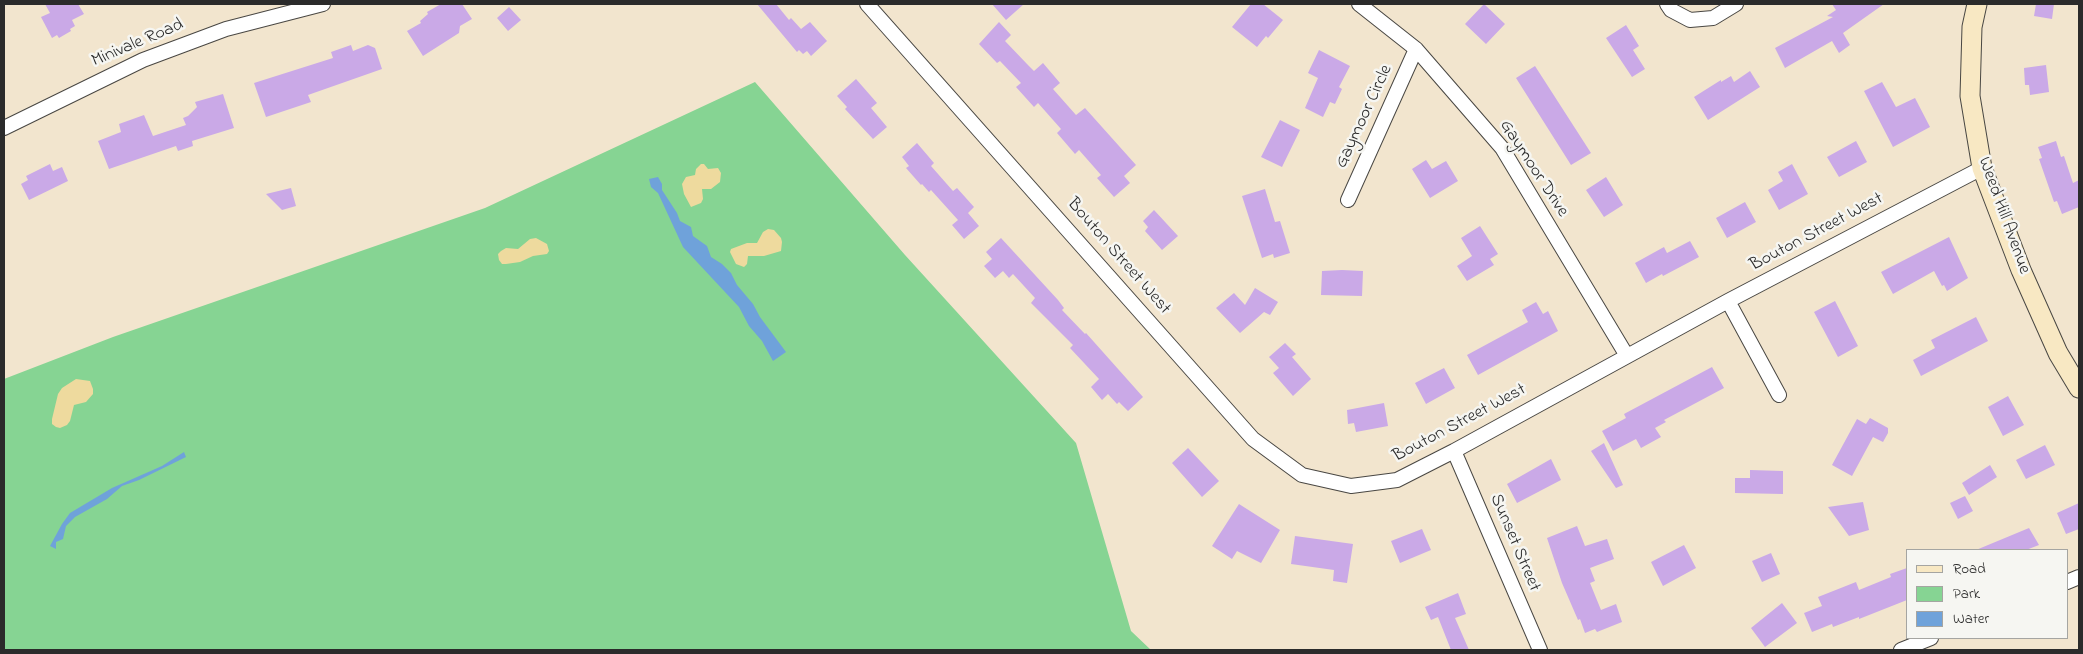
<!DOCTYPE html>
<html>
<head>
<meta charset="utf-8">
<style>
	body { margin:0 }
	#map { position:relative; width:2083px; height:654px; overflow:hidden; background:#f2e5ce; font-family:"Indie Flower",sans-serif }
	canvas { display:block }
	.frame { position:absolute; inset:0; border:5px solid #2b2b2b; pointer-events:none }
	.legend { position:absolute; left:1906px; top:549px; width:162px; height:90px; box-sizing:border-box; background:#f6f6f2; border:1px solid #a5a5a2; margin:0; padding:6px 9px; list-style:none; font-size:15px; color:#2b2b2b }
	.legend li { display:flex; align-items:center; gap:10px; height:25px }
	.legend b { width:25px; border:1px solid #a5a5a2 }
</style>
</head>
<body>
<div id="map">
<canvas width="2083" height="654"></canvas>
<div class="frame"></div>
<ul class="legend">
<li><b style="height:6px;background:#f8e8c3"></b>Road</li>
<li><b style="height:14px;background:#86d493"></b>Park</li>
<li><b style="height:14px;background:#6fa2da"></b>Water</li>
</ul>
</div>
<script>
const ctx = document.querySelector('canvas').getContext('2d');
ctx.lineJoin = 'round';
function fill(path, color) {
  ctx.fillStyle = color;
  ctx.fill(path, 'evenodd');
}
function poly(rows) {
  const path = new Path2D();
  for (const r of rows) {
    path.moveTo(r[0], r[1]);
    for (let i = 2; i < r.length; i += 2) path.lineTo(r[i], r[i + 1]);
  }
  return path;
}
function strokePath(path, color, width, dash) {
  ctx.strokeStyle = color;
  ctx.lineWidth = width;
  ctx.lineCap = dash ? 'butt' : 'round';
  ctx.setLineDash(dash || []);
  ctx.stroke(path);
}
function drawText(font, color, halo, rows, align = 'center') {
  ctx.font = font + ' "Indie Flower",sans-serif';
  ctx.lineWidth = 5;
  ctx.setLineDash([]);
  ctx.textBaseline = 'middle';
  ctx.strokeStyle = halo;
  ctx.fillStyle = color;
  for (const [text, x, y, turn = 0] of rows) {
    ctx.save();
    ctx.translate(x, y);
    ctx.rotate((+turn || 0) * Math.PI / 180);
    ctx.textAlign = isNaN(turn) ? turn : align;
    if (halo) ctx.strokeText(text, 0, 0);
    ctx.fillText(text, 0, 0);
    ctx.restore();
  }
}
const green = poly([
	[755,82,905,255,1076,443,1131,631,1151,650,4,650,4,379,113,337,485,208]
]);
const sand = poly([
	[701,164,704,164,708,169,718,168,721,173,720,182,711,189,702,189,703,199,701,203,691,207,684,194,682,184,686,177,695,175,696,169],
	[768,229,774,230,781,238,782,242,781,251,764,256,748,256,747,264,744,267,736,264,730,252,731,249,747,243,757,243,763,232],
	[536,238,547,244,549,251,547,254,533,256,520,262,506,264,502,264,499,260,498,254,501,251,506,248,518,249,530,239],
	[76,379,90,381,93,389,93,394,86,402,74,405,70,421,67,425,60,428,56,427,52,424,52,419,58,394,62,388]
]);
const water = poly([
	[658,177,662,184,662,190,677,213,680,221,691,227,693,236,707,246,711,257,722,264,731,273,737,285,753,304,760,317,786,352,773,361,762,341,749,326,739,307,683,247,658,193,651,187,649,179],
	[184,452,186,457,139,480,122,486,107,499,75,517,66,526,63,539,56,542,56,549,50,546,62,524,70,513,112,488,162,466]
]);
const building = poly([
	[45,4,78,4,84,14,72,20,75,26,70,29,71,31,59,38,57,35,52,38,41,17,50,13],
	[441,4,462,4,472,19,460,26,459,33,423,56,407,31,421,23,420,21,428,14,427,12],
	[757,4,776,4,789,20,791,18,801,29,810,22,827,41,811,56,807,51,803,54,799,50,797,52],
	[992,4,1024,4,1006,20],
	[1251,4,1263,4,1283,20,1268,38,1266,36,1257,47,1232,27],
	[1484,4,1505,24,1486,44,1465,24],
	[1832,4,1884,4,1843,33,1850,45,1839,53,1832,41,1785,68,1775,48,1833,17,1827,16,1836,10],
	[2036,4,2054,4,2052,19,2034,16],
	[509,7,521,20,508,31,497,18],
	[999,22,1011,35,1005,41,1027,64,1034,71,1043,63,1060,83,1053,89,1076,115,1085,108,1136,165,1124,176,1130,183,1114,197,1097,178,1101,175,1079,150,1075,154,1057,133,1061,129,1038,103,1034,107,1016,87,1021,83,1000,61,997,63,979,44],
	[1626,25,1639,46,1633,50,1645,69,1632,77,1606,38],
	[351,45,353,51,368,45,375,48,382,69,308,95,311,102,266,117,254,83,333,58,331,52],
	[1319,50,1350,66,1339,87,1342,89,1335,104,1330,102,1323,117,1305,108,1318,78,1308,73],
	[2046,65,2049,92,2030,95,2029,85,2025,85,2024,68],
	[1535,66,1591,153,1571,165,1516,78],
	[1750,71,1760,87,1708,120,1694,97,1721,80,1721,82,1731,76,1734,82],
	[856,79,877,103,871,108,887,127,873,139,845,109,847,107,837,96],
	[1882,82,1896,107,1915,98,1930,127,1893,147,1864,91],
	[223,94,234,128,192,141,193,146,178,151,176,146,109,169,98,141,121,132,119,124,144,115,153,136,186,125,183,118,188,116,197,107,195,102],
	[1280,120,1300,130,1282,167,1261,157],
	[1856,141,1867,162,1839,177,1827,157],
	[2056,141,2061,157,2064,156,2073,183,2079,180,2079,207,2062,214,2057,201,2054,202,2039,159,2042,158,2038,147],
	[917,143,934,163,931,166,953,191,957,188,974,207,968,213,979,226,964,239,952,225,958,220,931,190,929,192,922,184,921,185,906,168,909,166,902,157],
	[1426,160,1432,169,1446,161,1458,181,1430,198,1412,169],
	[50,164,53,171,62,167,68,181,29,200,21,184,28,180,26,176],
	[1792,164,1808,194,1779,210,1768,190,1783,181,1778,172],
	[1606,177,1623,205,1604,217,1586,190],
	[291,188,296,206,282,210,266,194],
	[1265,189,1275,222,1280,221,1290,253,1274,258,1273,254,1262,258,1242,196],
	[1745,202,1756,222,1727,238,1716,218],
	[1154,210,1178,236,1162,250,1145,231,1148,227,1143,221],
	[1480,226,1498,254,1490,259,1494,265,1467,281,1457,266,1472,256,1461,238],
	[1949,237,1968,278,1947,291,1944,285,1942,286,1934,271,1893,294,1881,272],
	[1001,238,1058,300,1064,308,1062,310,1085,334,1086,333,1143,397,1128,411,1119,402,1117,404,1108,394,1102,400,1091,387,1099,379,1070,348,1073,345,1031,303,1035,298,1013,274,1009,278,1003,271,995,278,984,266,992,259,986,252],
	[1690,241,1699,257,1663,276,1662,274,1646,283,1635,263,1664,247,1667,253],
	[1342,270,1363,271,1362,296,1321,295,1322,271],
	[1255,288,1278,302,1270,315,1264,312,1240,333,1216,308,1234,293,1245,305],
	[1835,301,1858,346,1838,357,1814,312],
	[1536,302,1543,314,1548,311,1558,331,1478,375,1467,355,1528,322,1522,310],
	[1976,317,1988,341,1921,376,1913,360,1935,348,1931,340],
	[1285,343,1296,354,1292,357,1311,379,1293,396,1273,373,1279,368,1269,357],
	[1712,367,1724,388,1664,420,1666,422,1655,428,1661,437,1641,448,1636,439,1613,451,1602,431,1626,418,1624,414],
	[1444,368,1455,388,1426,404,1415,383],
	[2008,396,2024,425,2003,436,1988,407],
	[1384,403,1388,426,1356,432,1354,423,1348,424,1347,410],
	[1870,418,1888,428,1888,433,1883,442,1873,437,1852,476,1832,465,1857,419,1866,424],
	[1604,443,1623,485,1616,488,1591,451],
	[2045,445,2055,465,2026,479,2016,460],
	[1188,448,1219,481,1202,497,1172,463],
	[1551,459,1561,480,1517,503,1507,484],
	[1990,465,1997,477,1969,495,1962,483],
	[1750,470,1783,471,1783,494,1735,493,1735,478,1750,478],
	[1965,496,1973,511,1958,519,1950,503],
	[1863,502,1869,530,1849,536,1828,507],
	[2079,503,2079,529,2066,534,2057,513],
	[1239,504,1280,530,1261,563,1237,551,1232,559,1212,546],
	[1577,526,1585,546,1607,539,1614,559,1590,568,1595,581,1590,583,1601,610,1616,604,1622,622,1597,632,1595,629,1585,633,1580,619,1578,620,1562,583,1547,538],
	[2029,528,2039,545,2026,550,1976,550],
	[1422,529,1431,550,1400,563,1391,541],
	[1295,536,1353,544,1347,583,1333,581,1334,570,1291,564],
	[1684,545,1696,568,1663,586,1651,562],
	[1771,553,1780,574,1762,582,1752,561],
	[1907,568,1907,600,1859,619,1859,617,1833,627,1832,624,1812,632,1804,613,1822,606,1818,597,1856,582,1859,590,1891,577,1890,574],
	[1458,593,1466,614,1455,618,1469,650,1451,650,1438,617,1431,620,1425,607],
	[1782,603,1797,623,1765,647,1751,628]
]);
const street = poly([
	[867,4,1253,439,1302,475,1351,486,1397,480,1454,451,1728,301,1982,168],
	[1359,4,1416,49,1502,148,1627,356],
	[1667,4,1671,10,1690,20,1713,18,1736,4],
	[4,128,143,60,226,29,323,4],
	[1348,200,1416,49],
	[1728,301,1779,395],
	[1454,451,1540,650],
	[2067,582,2079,577],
	[1901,650,1931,638]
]);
const secondary = poly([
	[1977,4,1972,27,1970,96,1982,168,2021,270,2058,353,2079,388]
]);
const streetNames = [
	["Minivale Road",138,44,-23],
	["Gaymoor Circle",1365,117,-65],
	["Gaymoor Drive",1533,169,57],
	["Weed Hill Avenue",2003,216,70],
	["Bouton Street West",1817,233,-28],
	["Bouton Street West",1118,257,49],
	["Bouton Street West",1460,424,-28],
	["Sunset Street",1514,543,67]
];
fill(green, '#86d493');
fill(sand, '#eeda9e');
fill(water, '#6fa2da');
fill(building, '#caa9e7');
strokePath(street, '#494743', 16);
strokePath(secondary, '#494743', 21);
strokePath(street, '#fff', 14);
strokePath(secondary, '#f8e8c3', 19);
drawText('18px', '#2b2b2b', '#f6f6f2', streetNames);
</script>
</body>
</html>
